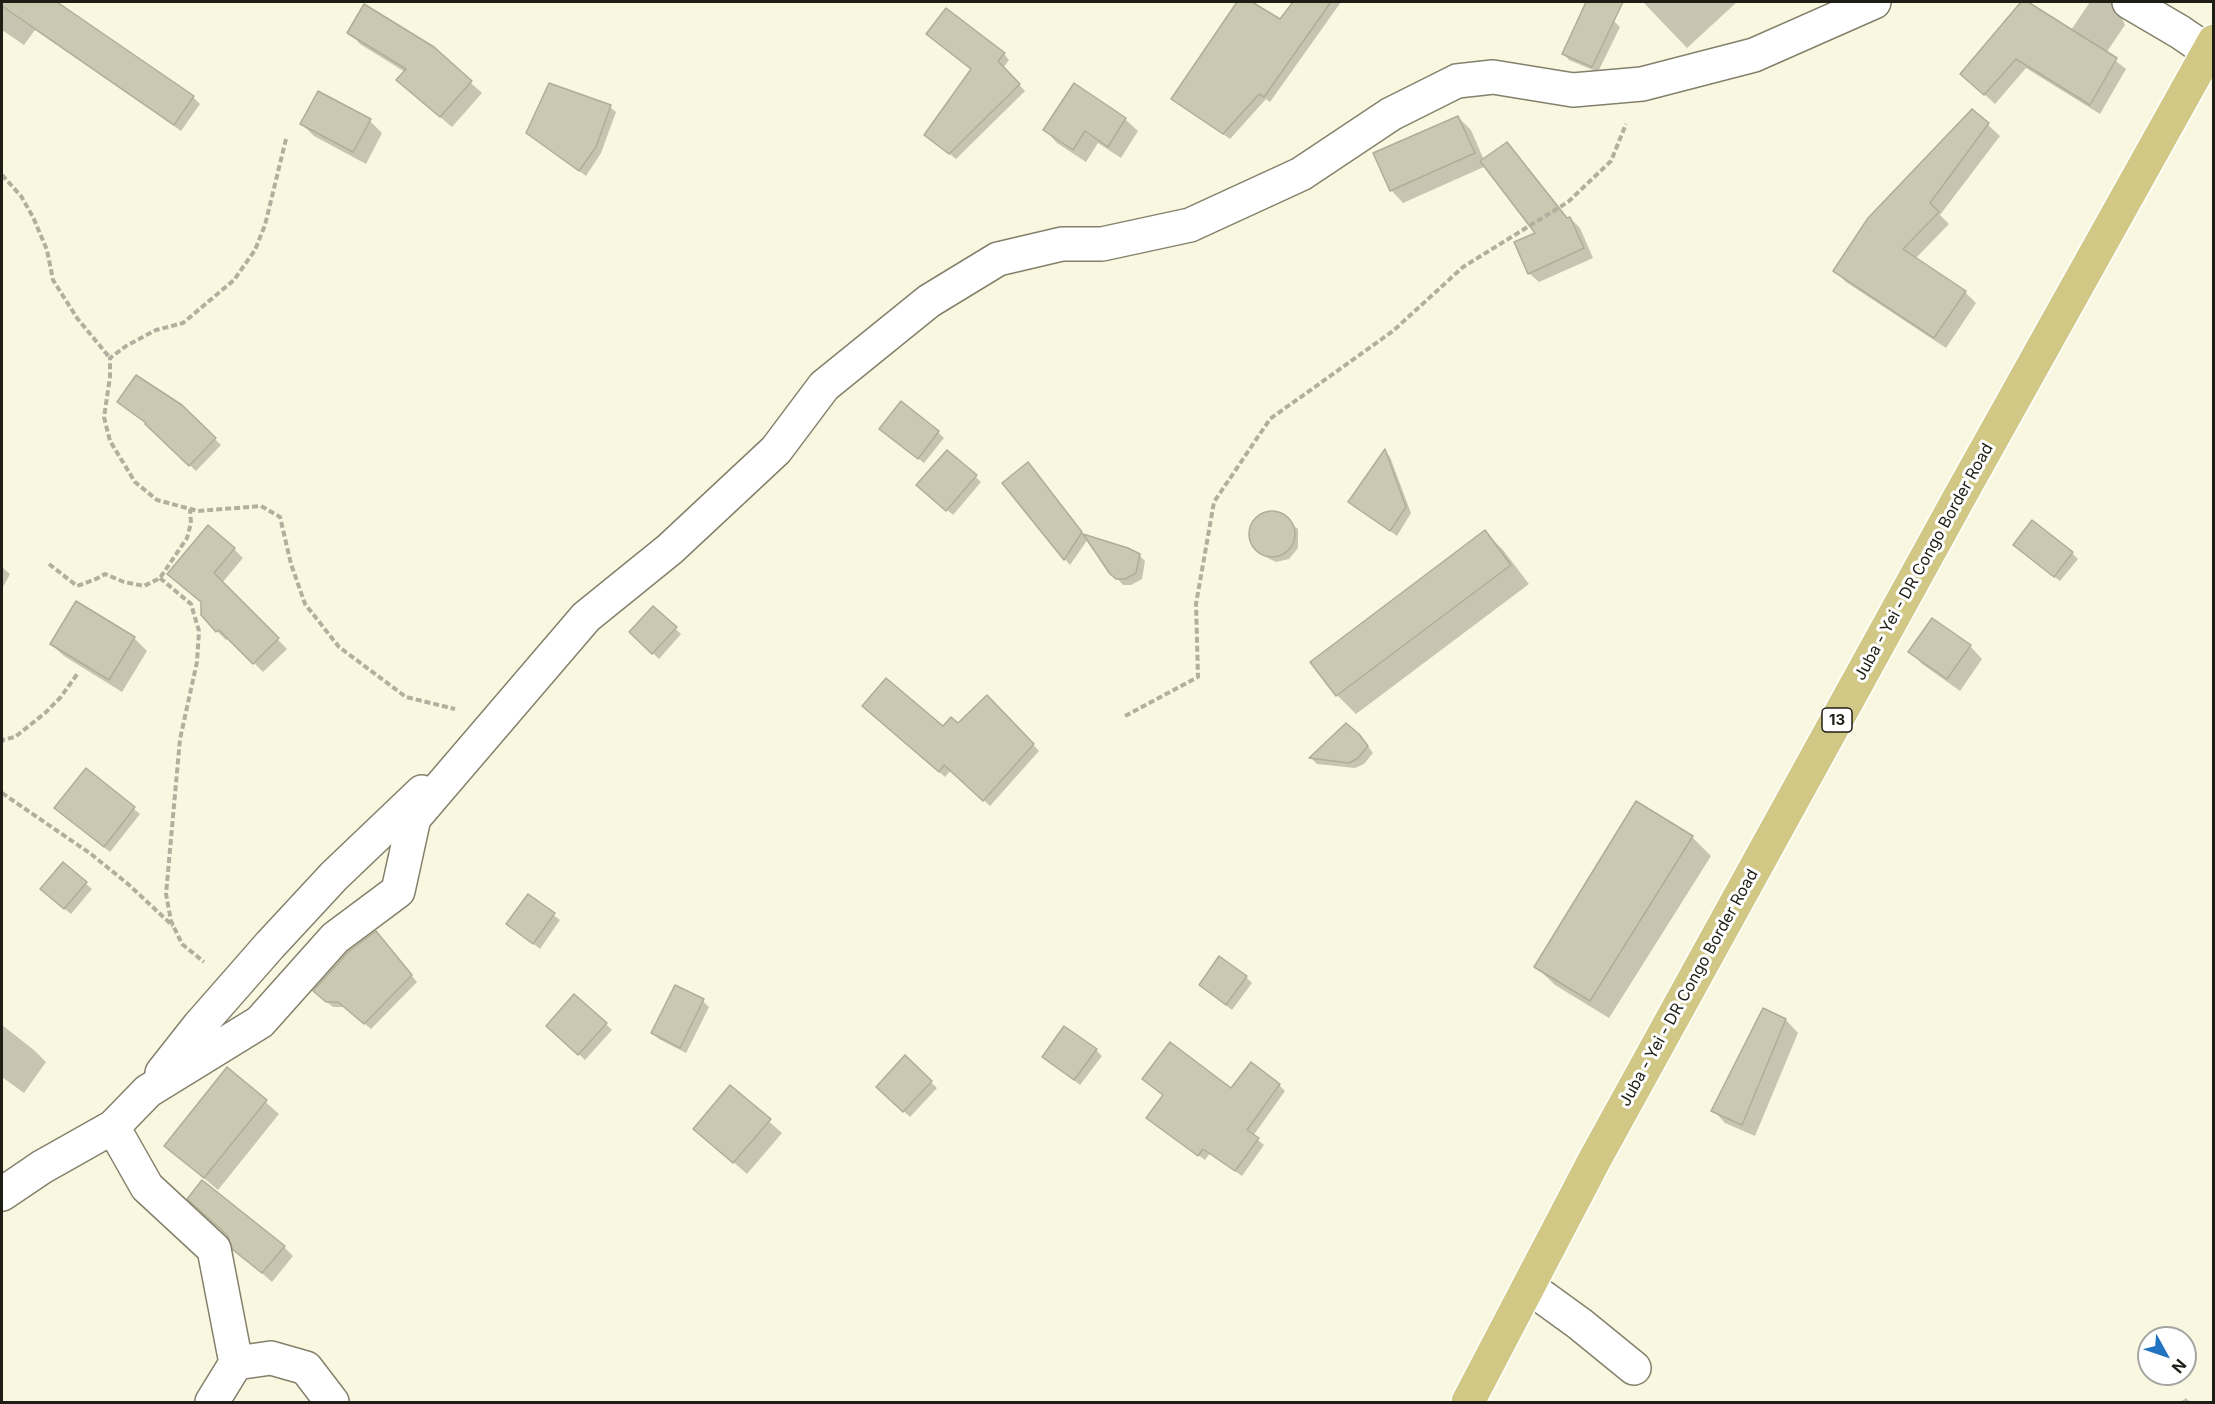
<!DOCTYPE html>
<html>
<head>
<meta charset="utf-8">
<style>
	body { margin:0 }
	#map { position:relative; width:2215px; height:1404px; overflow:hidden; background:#f9f7df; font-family:Inter,sans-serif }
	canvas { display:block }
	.frame { position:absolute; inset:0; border:3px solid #1f1e16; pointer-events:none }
	.north { position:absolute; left:2137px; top:1326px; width:60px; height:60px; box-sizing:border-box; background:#fff; border:2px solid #a5a5a2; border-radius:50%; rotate:130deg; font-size:16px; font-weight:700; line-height:24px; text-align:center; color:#1f1e16 }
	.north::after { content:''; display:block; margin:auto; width:21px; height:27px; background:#2273c2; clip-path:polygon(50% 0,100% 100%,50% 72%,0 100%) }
</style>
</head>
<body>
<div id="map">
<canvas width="2215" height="1404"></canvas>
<div class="frame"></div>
<div class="north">N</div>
</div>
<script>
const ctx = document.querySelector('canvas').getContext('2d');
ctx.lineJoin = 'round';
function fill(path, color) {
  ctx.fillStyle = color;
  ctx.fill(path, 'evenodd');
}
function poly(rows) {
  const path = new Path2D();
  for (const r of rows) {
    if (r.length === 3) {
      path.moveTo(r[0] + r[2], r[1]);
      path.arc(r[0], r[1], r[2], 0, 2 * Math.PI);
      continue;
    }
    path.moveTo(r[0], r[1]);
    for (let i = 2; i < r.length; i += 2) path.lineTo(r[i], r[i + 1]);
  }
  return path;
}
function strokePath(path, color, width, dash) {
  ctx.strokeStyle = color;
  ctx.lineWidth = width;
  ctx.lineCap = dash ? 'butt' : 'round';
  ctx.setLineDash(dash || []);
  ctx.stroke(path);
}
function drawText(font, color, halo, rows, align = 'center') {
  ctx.font = font + ' Inter,sans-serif';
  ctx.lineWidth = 6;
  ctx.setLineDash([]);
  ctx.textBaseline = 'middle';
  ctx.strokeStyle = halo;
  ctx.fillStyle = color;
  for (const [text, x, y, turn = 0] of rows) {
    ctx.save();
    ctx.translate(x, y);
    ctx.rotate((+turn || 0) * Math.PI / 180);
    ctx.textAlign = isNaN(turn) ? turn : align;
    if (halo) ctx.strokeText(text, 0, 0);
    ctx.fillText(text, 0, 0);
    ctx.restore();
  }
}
const shadow = poly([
	[2,2,53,2,193,97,200,104,181,131,35,30,24,45,2,30],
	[1239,2,1249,2,1281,22,1294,2,1341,2,1270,102,1266,99,1230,139,1173,99],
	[1643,2,1737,2,1687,48],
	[2023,2,2071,30,2090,2,2124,2,2120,13,2125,25,2106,53,2126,69,2100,114,2026,68,1995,104,1962,74],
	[1614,21,1620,27,1598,72,1569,60,1564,54],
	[349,32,433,49,482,93,452,127,410,91,405,72,360,44],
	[934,40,1004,54,1009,60,1003,68,1025,91,956,159,932,140,972,70],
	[610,107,616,112,601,153,586,176,543,144],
	[1973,111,2000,136,1940,215,1949,224,1915,259,1965,292,1976,303,1946,348,1846,282,1834,270],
	[1458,117,1471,130,1484,160,1507,143,1516,153,1568,219,1570,218,1580,228,1593,258,1539,282,1529,273,1537,233,1486,166,1403,203,1391,190],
	[1125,119,1138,131,1121,158,1098,143,1086,162,1057,143,1045,130],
	[370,121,382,133,366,164,314,136,302,124],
	[119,402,181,406,221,445,196,471,146,423],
	[938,432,944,438,924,463,887,435],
	[1385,451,1390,457,1411,513,1397,536,1350,502],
	[1028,464,1085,536,1139,555,1145,561,1142,579,1131,585,1123,585,1114,575,1088,539,1070,565,1065,559,1004,484],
	[975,476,981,482,953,515,924,490],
	[1277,513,1298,529,1298,548,1289,559,1276,562,1262,555,1256,549,1252,543,1251,529,1253,523,1263,514],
	[1485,532,1503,550,1529,584,1356,714,1337,695,1312,662],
	[234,549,243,558,222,583,287,649,263,672,229,638,226,640,217,631,203,603,179,583],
	[2021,551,2072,553,2078,559,2060,581],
	[2,567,10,574,2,589],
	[76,603,134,638,147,651,122,692,64,656,51,644],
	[653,608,681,634,659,659,631,632],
	[1970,646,1982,659,1960,691,1922,664,1910,651],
	[987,697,1039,751,990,806,951,770,945,777,870,711,943,728,958,725],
	[1346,725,1364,741,1373,753,1364,764,1355,768,1317,764,1311,758],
	[86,770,140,814,110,852,62,813],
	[1692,837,1711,856,1609,1018,1555,985,1536,967],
	[63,864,92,889,71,914,48,895],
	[528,896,560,920,540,949,508,924],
	[381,939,417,982,371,1029,345,1007,333,1007,321,997],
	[1246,977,1252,983,1232,1010,1200,985],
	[703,1001,709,1007,686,1053,659,1039,653,1033],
	[1763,1010,1786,1020,1798,1033,1755,1136,1725,1123,1713,1110],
	[606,1024,612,1030,585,1060,554,1031],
	[2,1025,34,1050,46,1062,24,1093,2,1077],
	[1096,1050,1102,1056,1080,1085,1044,1057],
	[905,1058,937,1088,910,1117,883,1093],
	[228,1069,279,1114,218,1190,166,1146],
	[1279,1085,1285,1091,1253,1136,1264,1145,1242,1176,1210,1153,1205,1160,1154,1123,1164,1096],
	[730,1087,782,1133,747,1174,695,1129],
	[229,1236,284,1247,293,1256,272,1282,235,1249],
	[2186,1398,2190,1402,2180,1402]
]);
const building = poly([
	[2,2,57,2,194,96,174,125,2,6,2,2],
	[1237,2,1252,2,1280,19,1293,2,1331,2,1264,97,1259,94,1223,134,1171,99,1237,2],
	[1586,2,1623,2,1592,67,1562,54,1586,2],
	[2021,2,2028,2,2117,58,2090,105,2016,59,1984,95,1960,74,2021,2],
	[364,4,434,47,472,81,440,117,396,80,406,69,347,33,364,4],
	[946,8,1005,53,998,61,1020,84,949,154,924,135,971,69,926,34,946,8],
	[549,83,611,105,596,147,579,171,526,133,549,83],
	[1074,83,1126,118,1108,147,1085,131,1073,150,1043,130,1074,83],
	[318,91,371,119,353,152,300,124,318,91],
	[1972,109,1989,123,1930,203,1939,212,1903,249,1966,291,1934,338,1833,271,1868,218,1972,109],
	[1458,116,1475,153,1390,191,1373,153,1458,116],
	[1507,142,1567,218,1570,217,1584,248,1528,274,1514,242,1535,233,1480,161,1507,142],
	[136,375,182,405,216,438,189,466,145,424,146,423,117,402,136,375],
	[901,401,939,431,918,459,879,429,901,401],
	[1385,449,1406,507,1390,531,1348,502,1385,449],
	[947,450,977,475,946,511,916,485,947,450],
	[1028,462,1082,532,1064,560,1002,483,1028,462],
	[1272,534,23],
	[2032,520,2073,552,2054,577,2013,545,2032,520],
	[208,525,235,548,214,573,279,638,253,664,219,630,216,632,201,615,201,602,167,574,208,525],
	[1485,530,1511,565,1336,696,1310,662,1485,530],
	[1083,534,1128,548,1140,554,1136,573,1125,579,1116,579,1110,574,1083,534],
	[76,601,135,637,109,680,50,644,76,601],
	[653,606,677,627,652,654,629,632,653,606],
	[1932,618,1971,645,1947,679,1908,652,1932,618],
	[886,678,943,726,951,717,958,723,987,695,1034,744,983,801,944,765,939,772,862,706,886,678],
	[1346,723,1359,734,1368,746,1358,758,1349,763,1309,758,1346,723],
	[86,768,135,807,104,847,54,808,86,768],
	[1636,801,1693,836,1590,1001,1534,967,1636,801],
	[63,862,87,882,64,909,40,889,63,862],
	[528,894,555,913,533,944,506,924,528,894],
	[376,931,412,975,364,1024,338,1002,326,1002,313,991,348,952,376,931],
	[1219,956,1247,976,1226,1005,1199,985,1219,956],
	[675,985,704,999,680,1048,651,1033,675,985],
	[574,994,607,1023,578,1055,546,1026,574,994],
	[1763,1008,1786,1019,1742,1125,1711,1111,1763,1008],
	[1064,1026,1097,1049,1074,1080,1042,1057,1064,1026],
	[1170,1042,1231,1088,1251,1062,1280,1084,1247,1130,1259,1138,1235,1171,1203,1149,1198,1156,1146,1118,1163,1095,1142,1079,1170,1042],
	[905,1055,932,1081,903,1112,876,1087,905,1055],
	[227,1067,267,1100,204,1178,164,1146,227,1067],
	[730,1085,771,1119,733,1163,693,1129,730,1085],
	[202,1180,285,1246,262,1273,233,1250,227,1235,187,1199,202,1180]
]);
const path = poly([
	[286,139,265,225,255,250,234,280,183,323,156,330,126,346,110,358,110,377,104,417,110,441,135,482,157,500,198,511,261,506,280,517,291,564,305,604,339,647,406,697,455,709],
	[2,175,21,196,33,217,47,250,53,280,77,318,110,358],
	[49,564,77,586,96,579,105,574,124,582,144,586,160,578,187,538,191,523,190,509],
	[160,578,191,604,199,631,197,662,180,739,166,894,171,921,182,944,204,962],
	[1125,716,1198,677,1196,604,1214,502,1270,419,1393,331,1463,267,1568,202,1611,161,1626,124],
	[2,743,2,740,15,737,45,713,60,698,78,673],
	[2,793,91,854,128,884,173,926]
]);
const street = poly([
	[2129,2,2180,32,2209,52],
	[162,1073,199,1026,270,945,334,876,422,792],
	[2,1194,42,1167,113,1127],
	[1529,1287,1580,1324,1634,1368],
	[236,1363,271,1358,306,1368,332,1402],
	[212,1402,236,1363,214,1249,147,1187,113,1127,148,1091,260,1022,335,938,398,891,414,818,586,617,670,549,776,450,824,386,929,301,998,259,1062,244,1102,244,1190,225,1301,174,1391,114,1457,81,1493,77,1573,90,1642,84,1754,55,1874,2]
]);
const primary = poly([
	[1468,1402,1595,1159,1960,496,2214,41]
]);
const shields = [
	[1837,720,30]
];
const shieldNames = [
	["13",1837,720]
];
const streetNames = [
	["Juba - Yei - DR Congo Border Road",1924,562,-61],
	["Juba - Yei - DR Congo Border Road",1689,988,-61]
];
fill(shadow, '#0003');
fill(building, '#cbc8b2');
strokePath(building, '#b0ad97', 1.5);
strokePath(street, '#83806b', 36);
strokePath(primary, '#fff', 36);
strokePath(path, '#b1af9d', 4, [6, 3]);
strokePath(street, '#fff', 33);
strokePath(primary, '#d1c885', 33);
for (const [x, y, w] of shields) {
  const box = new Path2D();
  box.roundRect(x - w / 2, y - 12, w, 24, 4.5);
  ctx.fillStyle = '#fff';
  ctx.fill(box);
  strokePath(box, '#1f1e16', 1.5);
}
drawText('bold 15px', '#1f1e16', null, shieldNames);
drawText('16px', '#1f1e16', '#fff', streetNames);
</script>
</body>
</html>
